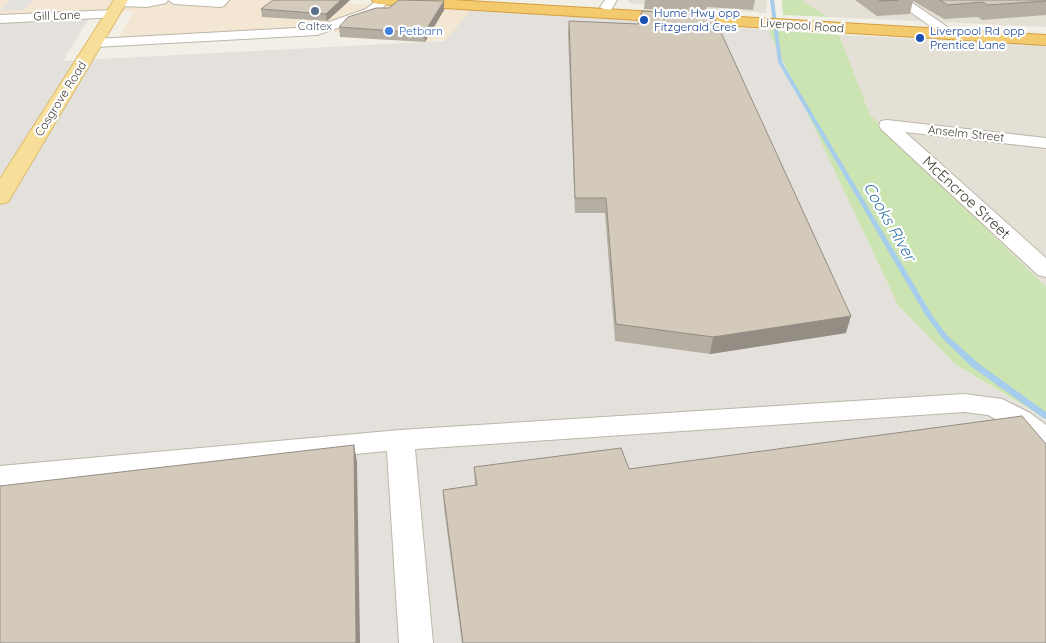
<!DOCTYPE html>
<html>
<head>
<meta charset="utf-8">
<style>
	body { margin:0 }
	canvas { display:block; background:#f2efe6 }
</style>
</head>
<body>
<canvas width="1046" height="643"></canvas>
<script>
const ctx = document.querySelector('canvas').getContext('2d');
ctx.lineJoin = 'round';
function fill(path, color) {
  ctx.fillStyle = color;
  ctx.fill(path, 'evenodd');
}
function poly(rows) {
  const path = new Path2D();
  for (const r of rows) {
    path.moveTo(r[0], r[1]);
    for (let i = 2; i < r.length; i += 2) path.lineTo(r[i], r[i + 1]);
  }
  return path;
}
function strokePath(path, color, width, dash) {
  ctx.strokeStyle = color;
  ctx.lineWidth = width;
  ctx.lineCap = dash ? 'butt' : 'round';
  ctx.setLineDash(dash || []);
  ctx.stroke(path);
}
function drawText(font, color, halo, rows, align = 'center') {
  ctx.font = font + ' Quicksand,sans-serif';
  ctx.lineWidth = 4.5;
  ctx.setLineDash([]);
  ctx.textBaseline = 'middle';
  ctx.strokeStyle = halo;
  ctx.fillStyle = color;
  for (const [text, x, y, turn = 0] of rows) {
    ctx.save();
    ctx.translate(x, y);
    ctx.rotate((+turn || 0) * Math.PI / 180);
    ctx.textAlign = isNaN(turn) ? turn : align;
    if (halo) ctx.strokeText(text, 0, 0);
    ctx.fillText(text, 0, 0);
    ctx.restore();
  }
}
const residential = poly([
	[629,0,766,0,767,6,766,13,633,4,628,2],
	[803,0,1046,0,1046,27,829,17,802,2],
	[839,35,1046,45,1046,287,869,115]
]);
const commercial = poly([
	[0,0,287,0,486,11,465,41,436,39,433,42,348,36,347,33,338,32,115,45,134,11,0,17]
]);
const industrial = poly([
	[472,9,768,30,898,305,955,364,1046,420,1046,643,0,643,0,22,90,17,63,61,445,41]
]);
const green = poly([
	[782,0,803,0,803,2,829,17,783,15],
	[768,30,839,35,870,115,1046,287,1046,419,955,364,898,305]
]);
const parking = poly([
	[10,0,33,0,24,10,0,11]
]);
const stream = poly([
	[770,0,774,0,782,62,932,315,947,335,978,363,1046,412,1046,419,1043,418,972,367,943,339,926,316,778,62,770,0]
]);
const minor = poly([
	[115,0,229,0,224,6,220,7,174,4,168,0,166,3,147,7,120,6,116,5,114,2,115,0],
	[377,0,390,0,376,15,317,35,95,47,88,43,95,39,315,27,366,9,377,0],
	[605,0,617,0,611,10,606,11,600,7,605,0],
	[894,0,908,0,949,28,947,31,937,31,894,0],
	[113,10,119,14,118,17,0,23,0,15,113,10],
	[887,120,1046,138,1046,148,905,132,1046,258,1046,277,1038,275,881,129,879,125,881,121,887,120],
	[964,394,1002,399,1030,413,1046,425,1046,450,1036,447,1010,427,988,415,964,412,415,449,433,643,399,643,387,451,0,488,0,466,400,430,964,394]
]);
const major = poly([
	[114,0,128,0,11,197,8,202,0,204,0,179,114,0]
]);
const highway = poly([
	[372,0,452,0,1046,35,1046,45,379,4,374,3,372,0]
]);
const wall = poly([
	[350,0,327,21,262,17,261,9],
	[645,0,755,0,753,10,707,7,706,13,644,9],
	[855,0,1046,0,1046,15,982,20,978,17,944,19,913,1,910,14,877,16],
	[444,1,444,10,425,42,340,37,339,27,389,8],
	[569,21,846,333,710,354,615,341,605,213,575,213,568,33],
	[474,467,629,469,1046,643,462,643,444,507,443,490,475,485]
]);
const shadedWall = poly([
	[341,0,350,0,327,21,326,14],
	[444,1,444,10,425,42,424,33],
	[851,316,846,333,710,354,713,337],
	[354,445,357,462,360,643,356,643]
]);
const building = poly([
	[273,0,341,0,326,14,261,9,273,0],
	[399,0,444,1,424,33,339,27,348,17,376,8,389,8,399,0],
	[879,0,898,0,881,1,879,0],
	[940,0,1046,0,1046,1,987,5,983,2,948,5,940,0],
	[642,11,713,15,851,316,713,337,616,324,606,198,575,198,569,21,638,24,642,11],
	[1022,416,1046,444,1046,643,463,643,443,490,477,485,474,467,621,448,629,469,1022,416],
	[354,445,356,643,0,643,0,486,354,445]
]);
const markers = [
	[315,11,5,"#5c6f8a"],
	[644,20,5,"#1a4fb4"],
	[389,31,5,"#3f7fe0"],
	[920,38,5,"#1a4fb4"]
];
const farTransitnames = [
	["Hume Hwy opp",654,13],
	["Fitzgerald Cres",654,27],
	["Liverpool Rd opp",930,31],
	["Prentice Lane",930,45]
];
const farStreetnames = [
	["Gill Lane",57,16,-2],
	["Liverpool Road",802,26,4],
	["Cosgrove Road",61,99,-58],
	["Anselm Street",966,134,6]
];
const farServicenames = [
	["Caltex",315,26]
];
const farShopnames = [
	["Petbarn",399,31]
];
const streetNames = [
	["McEncroe Street",966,198,43]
];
const waterNames = [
	["Cooks River",889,222,60]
];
fill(residential, '#e5e0d5');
fill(commercial, '#f3e6d2');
fill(industrial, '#e4e0db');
fill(green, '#cce4b1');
fill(parking, '#e3e1de');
fill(stream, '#a6cdeb');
strokePath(minor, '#bdb6a9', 2);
strokePath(major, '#dbbc6b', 2);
strokePath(highway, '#d29f40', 2);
fill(minor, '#fff');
fill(major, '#f7df9a');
fill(highway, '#f4ca6f');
fill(wall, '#b5aea2');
fill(shadedWall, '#948d84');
fill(building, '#d3cabc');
strokePath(building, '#948d84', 1);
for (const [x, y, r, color] of markers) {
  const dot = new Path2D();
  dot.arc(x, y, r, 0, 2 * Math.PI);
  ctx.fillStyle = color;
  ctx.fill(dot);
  strokePath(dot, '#fff', 2);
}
drawText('12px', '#164399', '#fff', farTransitnames, 'left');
drawText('12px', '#443f36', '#fff', farStreetnames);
drawText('12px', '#4e5e75', '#fff', farServicenames);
drawText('12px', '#366cbe', '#fff', farShopnames, 'left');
drawText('15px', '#443f36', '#fff', streetNames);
drawText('italic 16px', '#3776a8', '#fff', waterNames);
</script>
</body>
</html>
